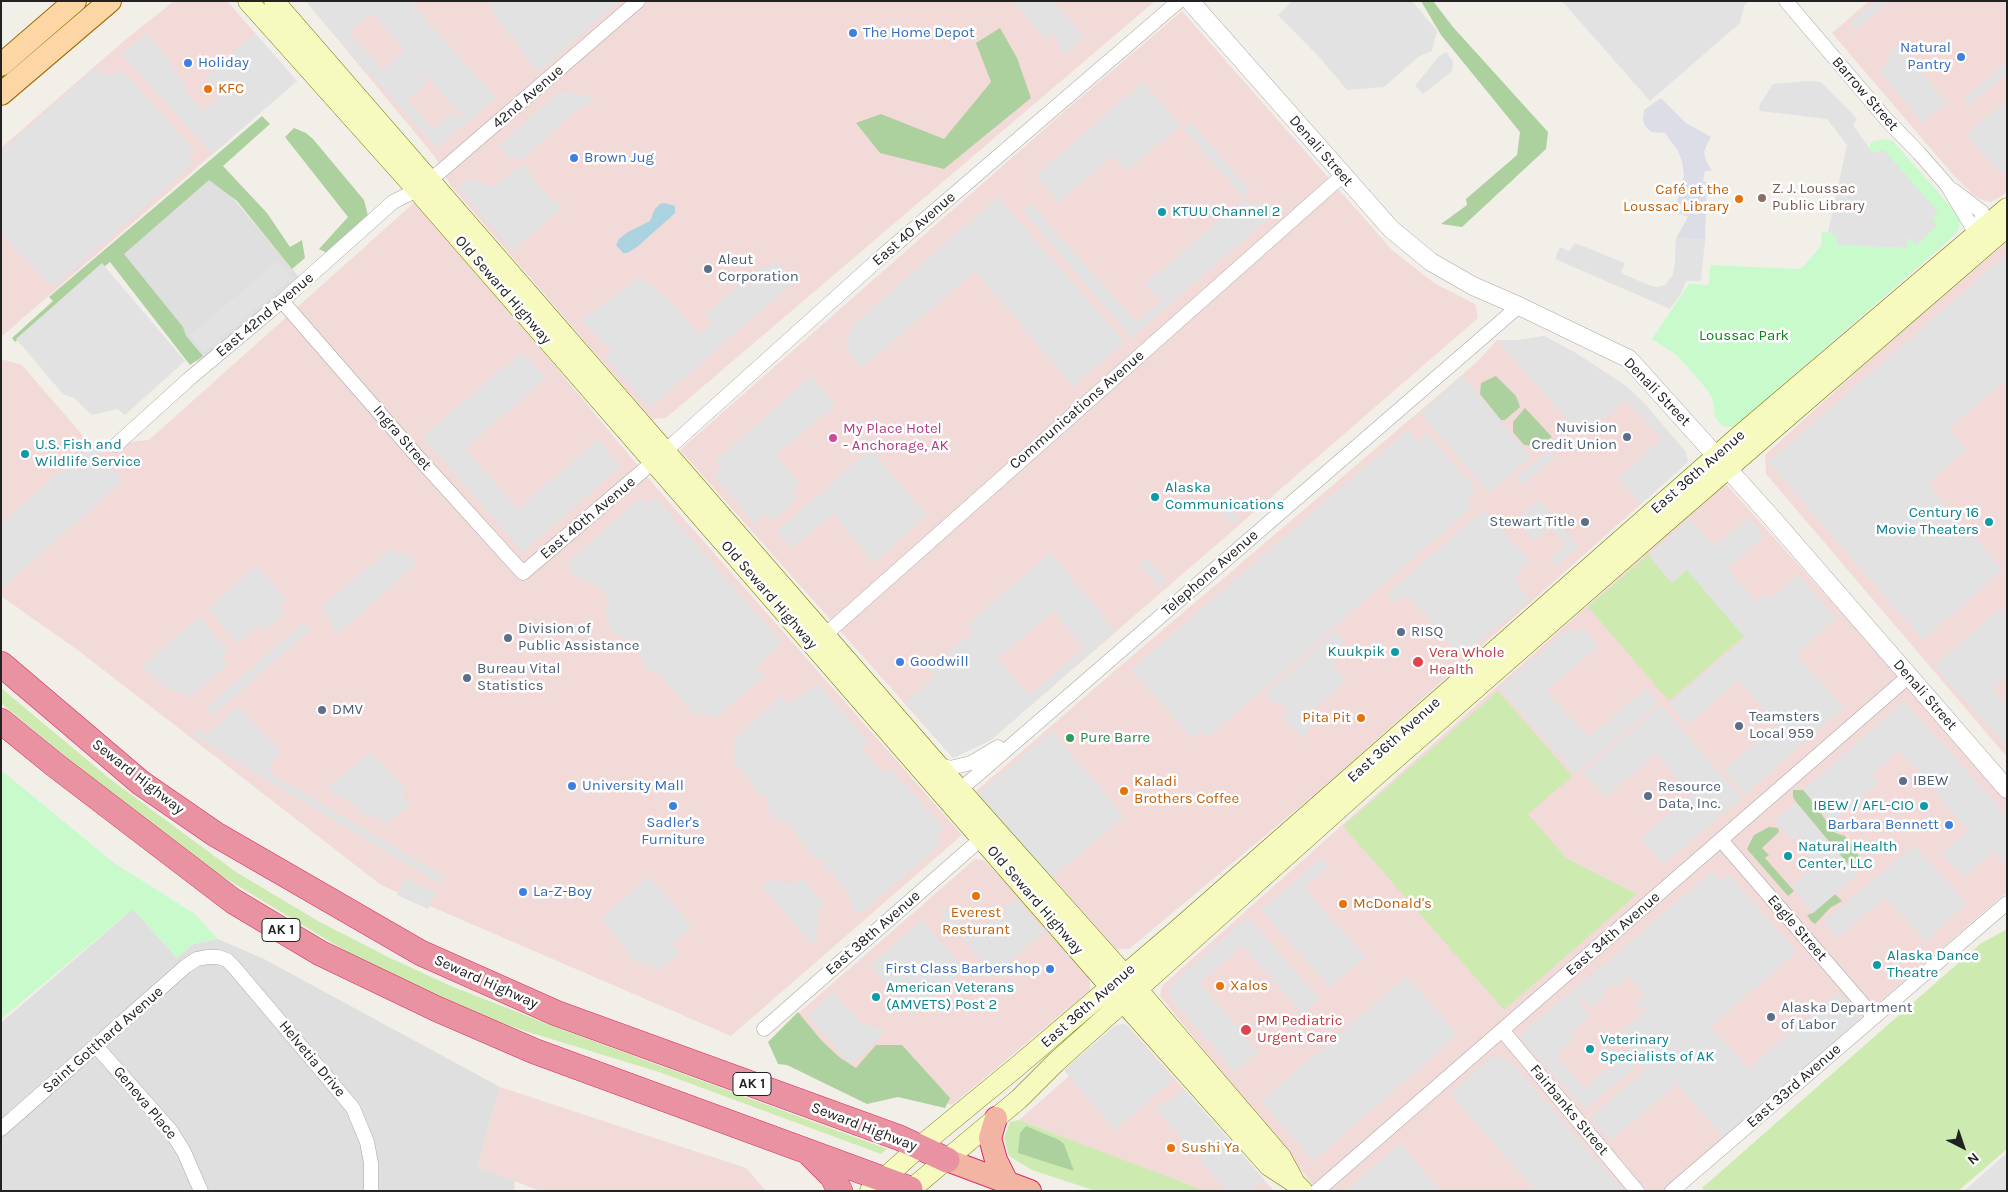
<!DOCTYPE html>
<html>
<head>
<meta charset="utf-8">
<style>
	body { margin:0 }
	#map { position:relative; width:2008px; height:1192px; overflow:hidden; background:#f2efe9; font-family:Karla,sans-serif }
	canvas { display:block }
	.frame { position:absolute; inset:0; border:2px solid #222; pointer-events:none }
	.north { position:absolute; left:1938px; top:1122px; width:50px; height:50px; -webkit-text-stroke:4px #fff; paint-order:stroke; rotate:139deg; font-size:14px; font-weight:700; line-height:20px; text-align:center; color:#222 }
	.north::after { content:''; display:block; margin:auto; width:18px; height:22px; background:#222; clip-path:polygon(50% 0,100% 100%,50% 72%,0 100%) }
</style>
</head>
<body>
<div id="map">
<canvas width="2008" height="1192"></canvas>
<div class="frame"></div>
<div class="north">N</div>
</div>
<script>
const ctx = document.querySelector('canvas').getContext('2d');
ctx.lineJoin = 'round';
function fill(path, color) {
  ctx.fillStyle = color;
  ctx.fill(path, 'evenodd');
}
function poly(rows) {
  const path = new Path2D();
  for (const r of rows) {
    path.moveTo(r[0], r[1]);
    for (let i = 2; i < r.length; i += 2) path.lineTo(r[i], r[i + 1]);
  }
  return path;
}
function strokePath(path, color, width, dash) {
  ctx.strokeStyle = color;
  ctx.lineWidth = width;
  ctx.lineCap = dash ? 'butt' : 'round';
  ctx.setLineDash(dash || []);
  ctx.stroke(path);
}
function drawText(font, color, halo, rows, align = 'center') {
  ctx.font = font + ' Karla,sans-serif';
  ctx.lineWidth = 5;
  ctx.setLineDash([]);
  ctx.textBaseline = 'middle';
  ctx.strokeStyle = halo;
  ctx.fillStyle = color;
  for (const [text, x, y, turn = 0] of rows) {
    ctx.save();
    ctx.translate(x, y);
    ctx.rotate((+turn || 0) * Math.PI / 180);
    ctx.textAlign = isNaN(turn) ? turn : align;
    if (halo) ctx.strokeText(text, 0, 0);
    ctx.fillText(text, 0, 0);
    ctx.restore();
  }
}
const residential = poly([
	[211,172,299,277,197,363,109,260],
	[133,909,177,958,193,944,218,939,264,959,500,1087,478,1167,515,1181,514,1191,1,1191,1,1023]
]);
const commercial = poly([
	[174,1,227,1,297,81,1,337,1,148,125,40],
	[306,1,1155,1,666,418,652,419,451,186,435,157],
	[1869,1,2007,1,2007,192,2000,197,1991,202,1982,200,1973,195,1955,177,1832,33],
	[1182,11,1392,250,1434,283,1475,304,1478,318,991,740,953,758,680,450,1066,110],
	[417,200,654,485,962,835,731,1036,381,885,79,651,1,596,1,359,22,365,91,445,149,440],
	[2007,242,2007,757,1766,474,1765,455,1887,344],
	[1544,336,1574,352,1626,386,1645,404,1685,451,1688,462,1320,790,1129,949,1116,949,976,791,1125,662,1462,375,1479,360,1497,340,1519,340],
	[1725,483,2007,797,2007,892,1747,1116,1663,1191,1318,1191,1160,996,1162,986],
	[975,859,985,861,1090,972,1090,990,952,1105,859,1077,786,1024],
	[1127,1025,1274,1191,1203,1191,1019,1120],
	[500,1087,746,1168,766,1191,540,1191,478,1167]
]);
const grass = poly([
	[1648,555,1672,583,1687,570,1744,636,1669,701,1588,607],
	[1,688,110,779,236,872,318,921,388,957,451,986,558,1028,887,1149,881,1154,659,1072,525,1031,466,1011,360,960,207,867,111,795,1,703],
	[1498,691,1572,776,1528,814,1566,858,1637,894,1504,1010,1343,826],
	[2007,929,2007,1149,1958,1191,1704,1191,1702,1188,1980,944],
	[1019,1120,1205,1191,1096,1191,1032,1170,1009,1156,1004,1138,1010,1122]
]);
const forest = poly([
	[1421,1,1433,1,1453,27,1548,132,1546,149,1462,227,1441,224,1467,205,1466,199,1517,155,1520,132,1441,35],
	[1000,28,1017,58,1031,98,944,169,880,153,856,123,881,114,944,139,991,82,976,43],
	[262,116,270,124,223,166,267,213,290,247,302,240,305,258,292,269,237,201,209,180,124,254,183,327,186,336,203,356,190,365,110,262,15,342,12,338,53,301,49,297],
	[294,128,306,133,313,139,364,200,368,216,329,254,319,249,348,217,285,137],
	[1496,376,1516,396,1520,407,1505,420,1501,420,1480,394,1481,383],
	[1525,408,1552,437,1539,446,1524,445,1513,432,1513,422],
	[1793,790,1804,790,1835,833,1845,836,1861,859,1852,869,1796,802,1793,797],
	[1769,827,1778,828,1779,832,1762,848,1769,855,1765,858,1794,891,1788,896,1747,849,1754,835],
	[1835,894,1842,901,1830,908,1815,924,1811,921,1807,915,1813,913],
	[798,1012,821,1040,839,1057,856,1068,876,1045,902,1045,950,1098,945,1108,898,1097,867,1104,787,1065,778,1064,768,1042],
	[1026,1126,1059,1140,1064,1144,1074,1171,1018,1153,1020,1133]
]);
const park = poly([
	[1884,139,1893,141,1957,214,1960,219,1959,229,1949,240,1742,420,1732,427,1722,426,1715,417,1712,398,1709,392,1677,355,1652,339,1689,284,1709,285,1710,265,1799,269,1804,266,1821,246,1822,232,1828,232,1837,237,1837,245,1906,248,1908,237,1916,245,1933,221,1883,149,1874,153,1870,149,1870,144,1875,140,1876,141],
	[1,770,114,863,195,914,218,939,193,944,177,958,133,909,1,1019]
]);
const parking = poly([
	[306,1,410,1,496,98,437,148,328,28],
	[372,12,405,50,383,70,350,32],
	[422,70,465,120,465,121,452,112,433,128,408,100,428,83],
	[488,1,619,1,538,72,493,13],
	[1013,1,1053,1,1084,37,1066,54,1060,48,1055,35,1052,33,1046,40],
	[1292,1,1412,1,1437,31,1432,51,1418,57,1384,87,1347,90,1321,59,1278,15],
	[1562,1,1749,1,1744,6,1740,23,1650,101],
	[1875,1,1890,1,1856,30,1850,23],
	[255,33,297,81,213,154,121,54,147,34,173,65,173,69,186,84,185,91,203,111,222,94,206,77],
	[1898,45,1947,102,1923,123,1879,71,1886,65,1892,50],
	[1446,52,1453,61,1452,71,1423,94,1415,86,1438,57],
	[2005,63,2007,73,1968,106,1963,100],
	[95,69,112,76,121,69,194,150,187,156,193,164,56,285,49,283,1,233,1,151],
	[1806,81,1821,82,1857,119,1853,125,1870,149,1875,153,1883,149,1938,212,1932,218,1937,226,1916,245,1908,237,1907,248,1837,245,1837,237,1828,232,1847,145,1827,119,1760,111,1759,106,1773,84],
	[1143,82,1181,125,1127,171,1113,156,1059,202,1036,175],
	[560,91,583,96,588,93,594,99,579,111,576,110,522,160,507,157,498,146],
	[2007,100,2007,169,2000,173,1966,134],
	[1190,122,1250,190,1243,197,1183,128],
	[523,164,532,174,530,175,554,203,557,202,562,208,512,251,457,187,468,178,492,187],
	[998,197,1125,342,1073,386,975,271,862,368,846,349,853,325],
	[1244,199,1251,204,1270,205,1276,212,1131,338,1023,210,1030,203,1137,322,1161,301,1145,284],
	[1676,238,1705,240,1701,281,1686,281,1681,294,1670,309,1555,259,1560,247,1569,251,1575,243,1625,263,1621,271,1623,274,1651,286,1658,287,1665,285,1673,275,1675,263],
	[2007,254,2007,379,1949,429,1966,449,1927,484,2003,570,1923,640,1768,462],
	[278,261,292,278,204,352,190,335],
	[778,262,794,282,650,408,604,357,612,351,581,320,639,277,662,293,699,334,712,322,705,315,751,273],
	[102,263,185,361,125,415,118,409,92,415,74,398,63,394,16,339],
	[1544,336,1574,352,1626,386,1645,404,1685,451,1688,462,1641,504,1618,478,1661,439,1626,400,1583,437,1497,340,1519,340],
	[522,352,546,378,465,449,518,509,598,439,621,466,523,552,422,437],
	[1462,375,1531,457,1489,493,1420,413],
	[811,376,836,405,775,456,800,483,792,491,798,499,772,521,765,514,754,523,714,476,721,469,715,461],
	[1408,429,1418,441,1427,433,1477,490,1467,499,1473,506,1209,737,1202,731,1193,739,1131,670],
	[91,445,123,481,3,587,1,586,1,523],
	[870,450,927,515,874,563,833,514,792,548,777,531],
	[1549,450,1555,457,1522,486,1516,478],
	[641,497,648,503,656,498,782,642,755,670,765,676,715,718,707,714,690,713,688,702,684,706,681,698,671,689,663,676,645,668,639,650,631,640,614,633,607,622,605,608,609,605,606,594,595,585,577,577,570,571,569,561],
	[1220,497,1239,519,1232,525,1213,503],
	[1539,500,1579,546,1556,566,1549,560,1565,545,1550,527,1534,541,1516,520],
	[1484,509,1531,562,1515,576,1523,592,1531,598,1461,657,1407,595,1395,603,1387,594],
	[1748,517,1764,537,1728,569,1756,601,1764,595,1771,599,1798,575,1836,618,1797,655,1844,708,1745,794,1724,770,1777,724,1739,680,1687,725,1669,704,1745,638,1687,570,1672,583,1648,555,1690,519,1714,545,1705,555],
	[391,548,397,554,411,555,416,564,338,634,331,627,327,614,321,607],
	[1050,553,1116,630,991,740,953,758,905,702,935,676,928,669,973,632,967,624],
	[1054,612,1084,648,1029,695,997,658],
	[1147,558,1167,581,1160,587,1140,564],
	[256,566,287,600,279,607,285,613,265,632,258,626,237,643,208,609],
	[2000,609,2007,619,2007,675,1992,688,2007,706,2007,746,1933,666],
	[199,617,228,650,222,657,228,664,188,698,183,691,177,694,157,682,142,666],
	[304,622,310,630,212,716,206,708],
	[1571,627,1577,634,1583,628,1598,646,1547,691,1589,737,1646,688,1658,703,1575,774,1499,688],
	[1335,631,1344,642,1333,666,1346,681,1311,713,1310,730,1302,738,1282,716,1289,709,1287,706,1272,702,1265,694],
	[818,683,868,741,861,749,883,773,891,768,944,828,935,837,941,844,862,912,853,910,847,888,843,892,840,883,833,872,824,869,826,862,816,858,807,850,805,841,801,843,792,825,773,817,767,808,767,796,757,795,749,777,742,774,744,769,734,767,735,751,733,740,783,695,785,703,788,704],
	[1904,701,2007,816,2007,865,1994,850,1964,877,1941,854,1968,830,1899,750,1872,774,1879,783,1832,823,1803,790],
	[1661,705,1742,798,1664,864,1641,838,1691,795,1657,754,1605,797,1583,772],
	[238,707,281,752,273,759,270,773,445,877,440,884,194,736,198,730,207,734],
	[1052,731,1124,816,1051,879,978,794],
	[370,752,403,785,405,794,403,797,411,804,384,825,379,818,363,814,349,800,333,794,327,788],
	[1796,802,1857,875,1813,913,1792,886,1812,867,1809,863,1812,860,1800,848,1807,841,1800,835,1794,841,1775,821],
	[1915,845,1966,903,1926,942,1885,898,1838,937,1822,922],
	[1323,857,1330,865,1304,888,1366,957,1330,987,1261,910],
	[1712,871,1720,881,1729,874,1797,952,1711,1026,1748,1069,1838,992,1860,1018,1723,1137,1677,1084,1610,1141,1590,1118,1646,1069,1617,1036,1657,1000,1641,1010,1634,1003,1644,994,1628,976,1616,987,1613,984,1602,993,1605,997,1591,1008,1575,992,1589,1017,1571,1033,1575,1038,1556,1055,1585,1088,1623,1055,1635,1068,1585,1109,1522,1040,1523,1031,1621,950],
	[649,876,693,927,672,944,680,954,660,969,632,960,602,917],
	[405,878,436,892,428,909,397,895],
	[801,878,825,904,817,912,818,938,812,944,762,886,770,880,793,884],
	[1016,898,1044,932,995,975,941,914,945,909,972,937],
	[1248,917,1320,999,1303,1014,1243,946,1236,951,1200,983,1259,1052,1235,1072,1169,997,1170,985],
	[922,920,965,969,913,1015,870,965],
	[1406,976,1458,1035,1313,1161,1261,1101],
	[833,992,860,1022,884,1030,880,1038,851,1065,807,1016],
	[1125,1024,1173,1080,1115,1130,1064,1070,1116,1025],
	[1492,1056,1510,1060,1623,1191,1535,1191,1450,1093],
	[1185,1090,1264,1179,1250,1191,1227,1191,1156,1108],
	[1400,1143,1441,1191,1345,1191],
	[2007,1153,2007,1191,1964,1191]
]);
const plaza = poly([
	[1661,98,1686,123,1711,137,1707,144,1704,152,1706,160,1712,171,1705,171,1703,181,1707,182,1705,240,1676,238,1688,217,1679,213,1677,202,1684,175,1682,161,1678,151,1665,133,1651,132,1645,126,1643,120,1644,110]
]);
const water = poly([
	[664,203,675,206,675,213,637,247,627,253,623,253,616,245,619,239,628,232,650,221,655,209,660,204]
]);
const minor = poly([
	[1786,1,1886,119,1919,153,1947,185,1972,227,1981,226],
	[1953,190,1982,212,1981,226,1986,232],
	[282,301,416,455,523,573,653,462,881,257,1179,1],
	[116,445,189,379,282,301,393,202,417,190,440,172,638,1],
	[818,641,1342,176],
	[937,764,950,768,971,763,998,747],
	[961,789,1519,306],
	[1721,840,1874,1017],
	[764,1029,982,838],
	[1502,1030,1637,1191],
	[96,1046,171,1131,184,1152,201,1191],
	[1,1129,186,966,197,959,208,957,218,957,227,960,234,967,353,1108,367,1142,371,1163,371,1191],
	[1317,1191,1909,676],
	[1672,1191,2007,903]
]);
const tertiary = poly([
	[1190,1,1391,229,1431,262,1473,286,1519,306,1629,359,1772,518,2007,789]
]);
const secondary = poly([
	[248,1,417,190,1132,1012,1269,1166,1295,1183,1303,1191],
	[274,1,937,764,1137,989,1281,1157,1293,1179],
	[870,1191,918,1148,1019,1065,1176,931,1738,437,2007,208],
	[909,1191,1019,1099,1056,1062,1371,780,1667,521,2007,227]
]);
const primary = poly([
	[1,65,75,1],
	[1,94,110,1]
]);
const trunk = poly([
	[996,1118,990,1138,996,1160,1007,1182],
	[947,1160,1030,1191]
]);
const motorway = poly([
	[1,664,141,783,215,834,421,953,556,1013,900,1138,947,1160],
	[1,721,55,765,233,901,320,953,437,1009,534,1051,910,1189],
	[810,1154,832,1176,840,1191]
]);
const markers = [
	[853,33,5,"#3f7fe0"],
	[1961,57,5,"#3f7fe0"],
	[188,63,5,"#3f7fe0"],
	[208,89,5,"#e8710a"],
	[574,158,5,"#3f7fe0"],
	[1762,198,5,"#8d6e63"],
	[1739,199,5,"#e8710a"],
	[1162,212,5,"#0f9aa8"],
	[708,269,5,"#5c6f8a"],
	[1627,437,5,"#5c6f8a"],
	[833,438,5,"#d1479c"],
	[25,454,5,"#0f9aa8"],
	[1155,497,5,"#0f9aa8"],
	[1585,522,5,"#5c6f8a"],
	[1989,522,5,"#0f9aa8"],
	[1401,632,5,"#5c6f8a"],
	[508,638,5,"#5c6f8a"],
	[1395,652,5,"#0f9aa8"],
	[900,662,5,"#3f7fe0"],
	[1418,662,6,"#e0444e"],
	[467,678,5,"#5c6f8a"],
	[322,710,5,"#5c6f8a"],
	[1361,718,5,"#e8710a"],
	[1739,726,5,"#5c6f8a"],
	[1070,738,5,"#2e9e5b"],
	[1903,781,5,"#5c6f8a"],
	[572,786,5,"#3f7fe0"],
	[1124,791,5,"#e8710a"],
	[1648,796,5,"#5c6f8a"],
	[673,806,5,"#3f7fe0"],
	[1924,806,5,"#0f9aa8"],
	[1949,825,5,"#3f7fe0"],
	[1788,856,5,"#0f9aa8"],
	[523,892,5,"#3f7fe0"],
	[976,896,5,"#e8710a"],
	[1343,904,5,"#e8710a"],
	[1877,965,5,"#0f9aa8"],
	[1050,969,5,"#3f7fe0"],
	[1220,986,5,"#e8710a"],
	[876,997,5,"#0f9aa8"],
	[1771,1017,5,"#5c6f8a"],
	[1246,1030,6,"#e0444e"],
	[1590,1049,5,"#0f9aa8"],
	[1171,1148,5,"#e8710a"]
];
const shields = [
	[281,930,38],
	[752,1084,38]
];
const shieldNames = [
	["AK 1",281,930],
	["AK 1",752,1084]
];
const shopNames = [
	["The Home Depot",863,33],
	["Natural",1951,48,"right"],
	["Pantry",1951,65,"right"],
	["Holiday",198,63],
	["Brown Jug",584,158],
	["Goodwill",910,662],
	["University Mall",582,786],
	["Sadler's",673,823,"center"],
	["Furniture",673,840,"center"],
	["Barbara Bennett",1939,825,"right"],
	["La-Z-Boy",533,892],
	["First Class Barbershop",1040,969,"right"]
];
const foodNames = [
	["KFC",218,89],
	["Café at the",1729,190,"right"],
	["Loussac Library",1729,207,"right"],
	["Pita Pit",1351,718,"right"],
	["Kaladi",1134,782],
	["Brothers Coffee",1134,799],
	["McDonald's",1353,904],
	["Everest",976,913,"center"],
	["Resturant",976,930,"center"],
	["Xalos",1230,986],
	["Sushi Ya",1181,1148]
];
const streetNames = [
	["Barrow Street",1865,94,49],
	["42nd Avenue",528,97,-41],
	["Denali Street",1321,151,49],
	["East 40 Avenue",914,229,-41],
	["Old Seward Highway",503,290,49],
	["East 42nd Avenue",265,315,-40],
	["Denali Street",1657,392,46],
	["Communications Avenue",1077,410,-41],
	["Ingra Street",402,438,49],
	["East 36th Avenue",1698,472,-41],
	["East 40th Avenue",588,518,-40],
	["Telephone Avenue",1210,573,-41],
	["Old Seward Highway",769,595,49],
	["Denali Street",1925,695,49],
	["East 36th Avenue",1394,740,-42],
	["Seward Highway",138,777,38],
	["Old Seward Highway",1035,900,49],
	["Eagle Street",1797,928,49],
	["East 38th Avenue",873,933,-41],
	["East 34th Avenue",1613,934,-41],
	["Seward Highway",486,982,24],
	["East 36th Avenue",1088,1006,-41],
	["Saint Gotthard Avenue",103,1040,-41],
	["Helvetia Drive",312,1059,50],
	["East 33rd Avenue",1794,1086,-41],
	["Geneva Place",145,1103,50],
	["Fairbanks Street",1569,1110,50],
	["Seward Highway",864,1127,21]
];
const educationNames = [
	["Z. J. Loussac",1772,189],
	["Public Library",1772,206]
];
const cultureNames = [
	["KTUU Channel 2",1172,212],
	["U.S. Fish and",35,445],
	["Wildlife Service",35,462],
	["Alaska",1165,488],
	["Communications",1165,505],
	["Century 16",1979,513,"right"],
	["Movie Theaters",1979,530,"right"],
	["Kuukpik",1385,652,"right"],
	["IBEW / AFL-CIO",1914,806,"right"],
	["Natural Health",1798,847],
	["Center, LLC",1798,864],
	["Alaska Dance",1887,956],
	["Theatre",1887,973],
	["American Veterans",886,988],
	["(AMVETS) Post 2",886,1005],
	["Veterinary",1600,1040],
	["Specialists of AK",1600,1057]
];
const serviceNames = [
	["Aleut",718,260],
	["Corporation",718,277],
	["Nuvision",1617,428,"right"],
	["Credit Union",1617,445,"right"],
	["Stewart Title",1575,522,"right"],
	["Division of",518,629],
	["Public Assistance",518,646],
	["RISQ",1411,632],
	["Bureau Vital",477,669],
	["Statistics",477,686],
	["DMV",332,710],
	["Teamsters",1749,717],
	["Local 959",1749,734],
	["IBEW",1913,781],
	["Resource",1658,787],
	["Data, Inc.",1658,804],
	["Alaska Department",1781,1008],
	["of Labor",1781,1025]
];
const parkNames = [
	["Loussac Park",1744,336]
];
const hotelNames = [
	["My Place Hotel",843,429],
	["- Anchorage, AK",843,446]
];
const healthNames = [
	["Vera Whole",1429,653],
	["Health",1429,670],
	["PM Pediatric",1257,1021],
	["Urgent Care",1257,1038]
];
const leisureNames = [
	["Pure Barre",1080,738]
];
fill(residential, '#e0dfdf');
fill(commercial, '#f2dad9');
fill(grass, '#cdebb0');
fill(forest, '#add19e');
fill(park, '#c8facc');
fill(parking, '#e2e2e2');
fill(plaza, '#dddde8');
fill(water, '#aad3df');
strokePath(minor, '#a9a9a9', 15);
strokePath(tertiary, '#a9a9a9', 19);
strokePath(secondary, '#707d05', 21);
strokePath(primary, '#a06b00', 24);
strokePath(trunk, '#dc2a67', 24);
strokePath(motorway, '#dc2a67', 26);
strokePath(minor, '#fff', 14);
strokePath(tertiary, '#fff', 18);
strokePath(secondary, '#f7fabf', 20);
strokePath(primary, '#fcd6a4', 22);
strokePath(trunk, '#f2b4a3', 22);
strokePath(motorway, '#e892a2', 25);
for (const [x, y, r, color] of markers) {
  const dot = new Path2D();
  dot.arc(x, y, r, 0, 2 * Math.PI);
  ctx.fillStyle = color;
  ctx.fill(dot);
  strokePath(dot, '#fff', 2);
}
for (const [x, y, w] of shields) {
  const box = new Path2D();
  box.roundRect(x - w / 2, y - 11.5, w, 23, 4);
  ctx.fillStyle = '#fff';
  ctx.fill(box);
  strokePath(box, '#222', 1);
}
drawText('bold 14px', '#222', null, shieldNames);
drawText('15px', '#366cbe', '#fff', shopNames, 'left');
drawText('15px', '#c56008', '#fff', foodNames, 'left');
drawText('15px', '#222', '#fff', streetNames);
drawText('15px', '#785e54', '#fff', educationNames, 'left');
drawText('15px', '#0d838f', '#fff', cultureNames, 'left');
drawText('15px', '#4e5e75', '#fff', serviceNames, 'left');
drawText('15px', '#0c8416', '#fff', parkNames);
drawText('15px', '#b23c85', '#fff', hotelNames, 'left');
drawText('15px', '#be3a42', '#fff', healthNames, 'left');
drawText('15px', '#27864d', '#fff', leisureNames, 'left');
</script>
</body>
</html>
